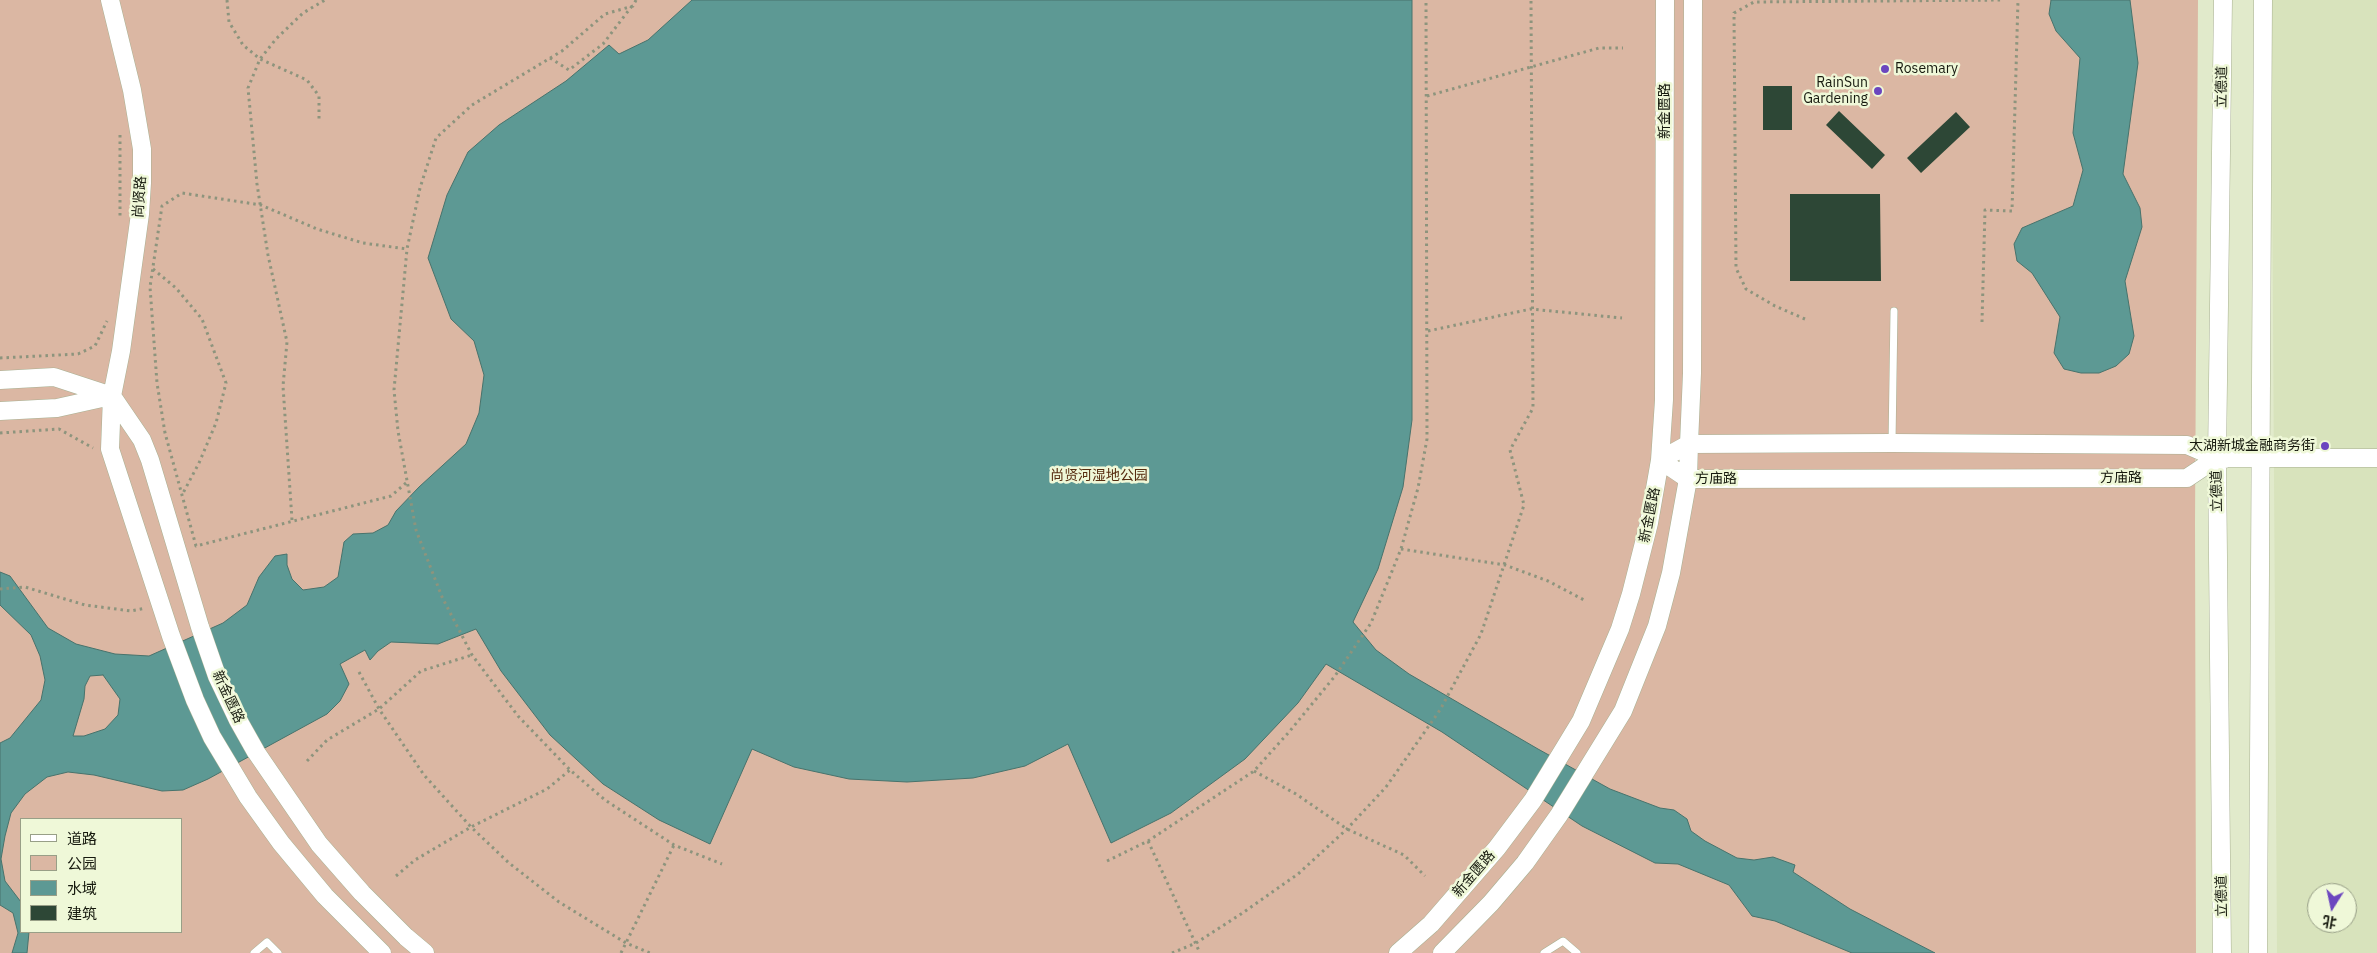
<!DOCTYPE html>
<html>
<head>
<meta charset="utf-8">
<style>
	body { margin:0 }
	#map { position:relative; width:2377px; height:953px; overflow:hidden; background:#e1eacb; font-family:"IBM Plex Sans","Noto Sans SC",sans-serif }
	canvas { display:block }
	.legend { position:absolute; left:20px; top:818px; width:162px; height:115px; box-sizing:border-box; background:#eff8d8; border:1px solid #989f87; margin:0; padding:6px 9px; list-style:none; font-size:15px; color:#16190e }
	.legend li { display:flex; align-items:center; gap:10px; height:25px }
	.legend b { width:25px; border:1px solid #989f87 }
	.north { position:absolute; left:2307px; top:883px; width:50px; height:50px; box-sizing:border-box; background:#eff8d8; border:1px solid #989f87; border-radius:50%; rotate:190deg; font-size:14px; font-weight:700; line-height:20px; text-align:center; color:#16190e }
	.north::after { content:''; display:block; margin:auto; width:18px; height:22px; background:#6b46bf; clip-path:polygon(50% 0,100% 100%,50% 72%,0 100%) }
</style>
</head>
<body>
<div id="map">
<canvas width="2377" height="953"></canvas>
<ul class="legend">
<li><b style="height:6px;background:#fff"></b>道路</li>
<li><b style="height:14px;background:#dbb7a3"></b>公园</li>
<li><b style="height:14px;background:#5d9994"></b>水域</li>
<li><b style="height:14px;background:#2d4736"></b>建筑</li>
</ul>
<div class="north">北</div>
</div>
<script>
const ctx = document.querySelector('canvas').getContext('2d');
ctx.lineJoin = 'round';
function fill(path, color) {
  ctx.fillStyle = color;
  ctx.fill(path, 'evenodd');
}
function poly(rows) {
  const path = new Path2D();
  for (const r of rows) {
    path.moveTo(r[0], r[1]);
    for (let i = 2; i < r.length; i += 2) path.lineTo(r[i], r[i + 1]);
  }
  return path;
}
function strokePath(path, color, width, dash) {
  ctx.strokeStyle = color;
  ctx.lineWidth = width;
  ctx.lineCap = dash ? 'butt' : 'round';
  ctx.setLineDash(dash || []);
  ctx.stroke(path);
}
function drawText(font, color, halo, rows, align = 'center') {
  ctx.font = font + ' "IBM Plex Sans","Noto Sans SC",sans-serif';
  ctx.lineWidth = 5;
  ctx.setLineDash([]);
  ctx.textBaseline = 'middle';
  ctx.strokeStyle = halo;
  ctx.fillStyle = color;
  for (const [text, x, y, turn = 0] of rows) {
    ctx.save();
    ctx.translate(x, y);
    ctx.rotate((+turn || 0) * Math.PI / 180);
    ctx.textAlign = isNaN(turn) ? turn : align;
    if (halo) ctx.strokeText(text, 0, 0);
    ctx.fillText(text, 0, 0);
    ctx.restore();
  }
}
const built = poly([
	[2271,0,2377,0,2377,953,2277,953],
	[2317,893,2347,893,2347,923,2317,923]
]);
const green = poly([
	[0,0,2198,0,2195,522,2196,953,0,953],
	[21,819,181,819,181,932,21,932]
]);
const water = poly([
	[692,0,1412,0,1412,420,1403,487,1378,569,1353,622,1376,650,1409,674,1538,749,1610,789,1660,808,1674,810,1687,819,1691,831,1705,841,1737,858,1754,860,1773,857,1795,865,1793,872,1850,909,1935,953,1852,953,1775,921,1752,916,1729,885,1678,864,1655,863,1582,826,1442,732,1326,664,1298,703,1245,759,1171,813,1111,843,1068,744,1025,766,973,778,907,782,849,779,794,767,752,749,710,844,659,820,603,784,550,735,501,671,476,629,438,644,391,642,378,651,370,660,365,650,340,664,349,684,340,701,327,714,208,779,183,790,162,791,94,775,68,772,47,777,25,794,11,813,5,836,1,859,5,881,21,902,21,932,29,932,27,953,12,953,18,933,13,913,0,905,0,743,10,738,41,700,45,680,40,656,31,635,0,605,0,572,10,576,48,628,76,644,115,654,149,656,223,623,247,605,259,577,275,556,287,554,287,565,292,579,303,590,324,587,338,577,344,542,353,534,373,533,388,525,396,511,419,487,466,444,479,413,484,375,474,341,451,319,428,258,447,195,468,152,499,125,566,81,609,45,619,54,648,40,692,0],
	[103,675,120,699,118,715,105,729,84,736,73,736,84,699,85,686,90,676,103,675],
	[2051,0,2130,0,2138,63,2123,174,2140,208,2142,227,2125,281,2134,336,2129,354,2116,366,2099,373,2081,373,2064,369,2054,353,2060,317,2032,273,2017,261,2014,244,2022,228,2073,206,2083,170,2073,133,2080,58,2056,31,2049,14,2051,0]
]);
const building = poly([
	[1763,86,1792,86,1792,130,1763,130],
	[1839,111,1885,155,1872,169,1826,125],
	[1956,112,1970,127,1921,173,1907,158],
	[1790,194,1880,194,1881,281,1790,281]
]);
const path = poly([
	[227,0,229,22,243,45,260,59,307,80,319,96,319,120],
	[636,0,633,6,605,14,562,51,472,105,436,138,420,188,407,249,394,390,398,431,416,530,442,597,472,655,518,716,570,770,605,800,674,845,722,864],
	[550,58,569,70,603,44,632,6],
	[1427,96,1599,48,1623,48],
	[120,135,120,218],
	[153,269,176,288,202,319,226,383,216,423,199,463,182,495],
	[1805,319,1775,306,1746,289,1736,268,1734,13,1754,2,2003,0],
	[1982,322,1985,210,2012,211,2018,0],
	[1428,331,1531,309,1622,318],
	[0,358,78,354,95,346,107,321],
	[0,433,59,429,93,448],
	[406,483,391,496,196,546,165,433,157,383,150,287,162,206,182,193,261,205,317,229,363,243,407,249],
	[292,520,283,386,287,342,268,255,257,184,248,88,260,59,276,39,303,13,325,0],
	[1401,549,1505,565,1548,581,1586,601],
	[0,589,25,587,85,605,131,611,146,608],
	[359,672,379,709,424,775,471,827,509,863,559,902,626,943,650,953],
	[307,761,327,740,379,709,421,671,472,655],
	[1254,771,1296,794,1347,829,1404,855,1425,876],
	[1148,841,1200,953],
	[1107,861,1148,841,1254,771,1289,732,1335,676,1371,623,1401,549,1418,488,1427,439,1426,0],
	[396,876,415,860,471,827,547,789,570,770],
	[621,953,674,845],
	[1172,953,1196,943,1241,914,1298,874,1347,829,1386,787,1440,710,1481,634,1524,505,1510,450,1533,408,1531,0]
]);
const service = poly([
	[1892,443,1894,311],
	[254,953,267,942,278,953],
	[1544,953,1563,941,1577,953]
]);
const tertiary = poly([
	[110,0,132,90,142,149,142,183,140,214,121,351,112,396,110,449,171,636,195,700,212,737,248,797,281,843,325,896,382,953],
	[0,380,54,377,112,396,142,440,150,460,200,627,217,676,238,720,256,752,319,844,362,893,406,937,425,953],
	[0,411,57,408,111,396],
	[1660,460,1688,479,2187,478,2217,458,2377,458],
	[1660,460,1689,444,1892,443,2187,445,2217,458,2225,459],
	[1398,953,1431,924,1497,848,1533,800,1581,721,1620,629,1631,594,1649,523,1660,460,1664,400,1665,0],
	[1442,953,1491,903,1525,863,1559,815,1623,711,1657,626,1671,573,1688,479,1689,444,1692,373,1693,0],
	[2222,953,2217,458,2223,0],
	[2258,953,2263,0]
]);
const markers = [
	[1885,69,5,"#6b46bf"],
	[1878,91,5,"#6b46bf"],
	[2325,446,5,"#6b46bf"]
];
const poiNames = [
	["Rosemary",1895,69,"left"],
	["RainSun",1868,83],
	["Gardening",1868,99],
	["太湖新城金融商务街",2315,446]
];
const streetNames = [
	["立德道",2222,87,-89],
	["新金匮路",1665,111,-90],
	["尚贤路",140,197,-86],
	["方庙路",2121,478],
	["方庙路",1716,479],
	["立德道",2217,491,-91],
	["新金匮路",1650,515,-79],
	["新金匮路",228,697,65],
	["新金匮路",1474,874,-49],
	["立德道",2222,896,-91]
];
const parkNames = [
	["尚贤河湿地公园",1099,476]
];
fill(built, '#d8e3bc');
fill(green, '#dbb7a3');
fill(water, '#5d9994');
strokePath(water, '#48736c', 1);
fill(building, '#2d4736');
strokePath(service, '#a8b092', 8);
strokePath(tertiary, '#a8b092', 19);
strokePath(path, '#8d947d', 3, [2.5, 4]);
strokePath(service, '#fff', 7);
strokePath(tertiary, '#fff', 18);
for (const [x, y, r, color] of markers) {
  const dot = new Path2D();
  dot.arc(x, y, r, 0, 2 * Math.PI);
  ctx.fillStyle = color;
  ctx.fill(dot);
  strokePath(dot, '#eff8d8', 2);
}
drawText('14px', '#16190e', '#eff8d8', poiNames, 'right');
drawText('14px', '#16190e', '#eff8d8', streetNames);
drawText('14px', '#572c0f', '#eff8d8', parkNames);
</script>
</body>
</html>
